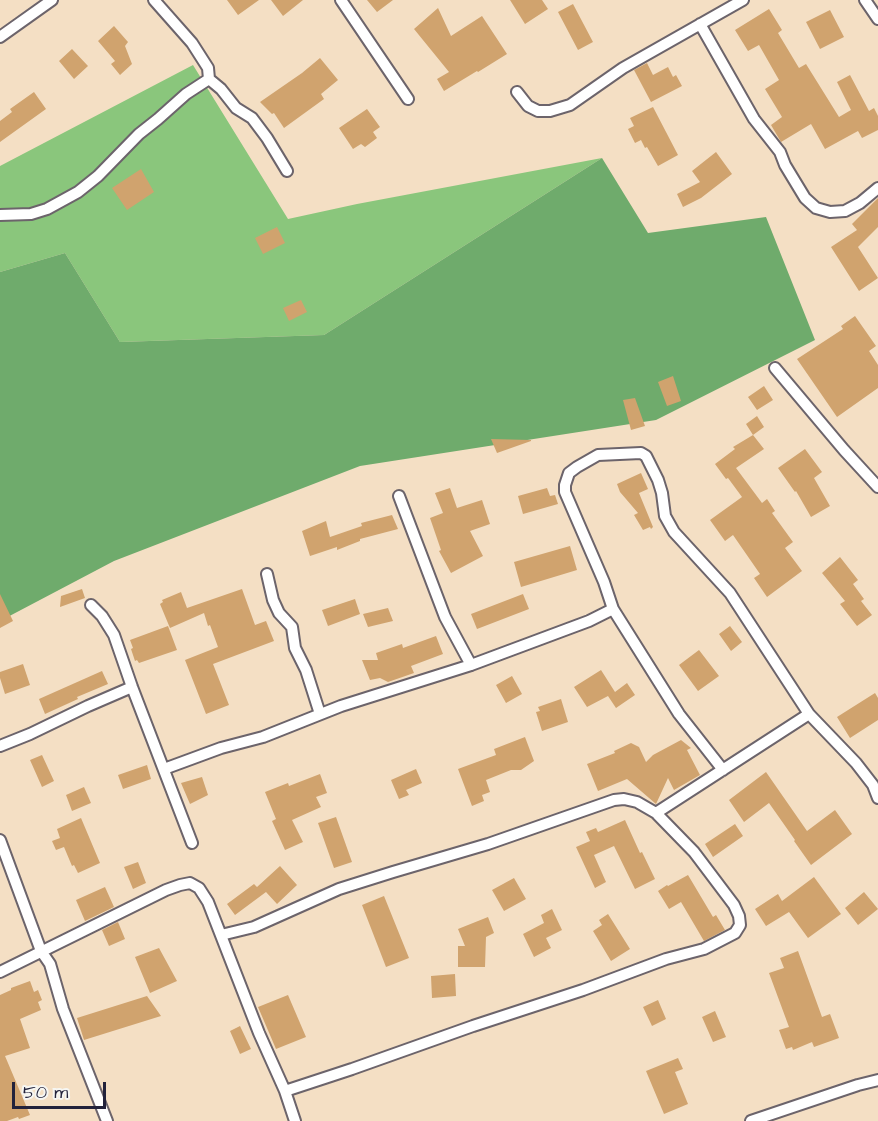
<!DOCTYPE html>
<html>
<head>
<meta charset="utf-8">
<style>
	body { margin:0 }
	#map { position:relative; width:878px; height:1121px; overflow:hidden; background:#f4dfc4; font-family:"Architects Daughter",sans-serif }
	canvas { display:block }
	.scale { position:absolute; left:12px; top:1082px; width:94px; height:27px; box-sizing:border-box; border:3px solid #22223b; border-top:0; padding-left:8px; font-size:18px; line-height:21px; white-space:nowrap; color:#22223b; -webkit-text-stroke:4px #f6f6f2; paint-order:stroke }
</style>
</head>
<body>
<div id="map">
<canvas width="878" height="1121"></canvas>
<div class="scale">50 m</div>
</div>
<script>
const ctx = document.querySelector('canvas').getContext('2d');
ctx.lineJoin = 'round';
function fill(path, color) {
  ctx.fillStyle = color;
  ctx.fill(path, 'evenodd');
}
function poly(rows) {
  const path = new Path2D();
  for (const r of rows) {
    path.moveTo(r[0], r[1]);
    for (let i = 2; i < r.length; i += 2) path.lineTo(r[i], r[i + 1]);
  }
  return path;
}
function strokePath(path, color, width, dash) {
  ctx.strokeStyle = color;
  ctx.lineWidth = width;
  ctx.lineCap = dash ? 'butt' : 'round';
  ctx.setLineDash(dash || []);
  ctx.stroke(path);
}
const green = poly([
	[193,65,288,219,357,204,602,158,324,335,120,342,65,253,0,272,0,166]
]);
const forest = poly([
	[602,158,648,233,766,217,815,340,656,420,360,466,114,561,0,621,0,272,65,253,120,342,324,335]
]);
const building = poly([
	[227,0,259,0,238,15],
	[271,0,303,0,283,16],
	[367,0,393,0,377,12],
	[510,0,542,0,548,9,525,24],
	[573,4,593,42,578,50,558,12],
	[438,8,451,36,482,16,507,54,478,72,477,71,444,91,437,79,449,72,414,29],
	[769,9,782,30,778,33,799,68,806,64,839,117,851,110,837,82,850,75,869,111,874,108,878,116,878,130,862,138,858,131,825,149,811,124,781,142,771,125,782,117,765,89,779,80,759,45,748,51,735,30],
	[830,10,844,37,820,49,806,22],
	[114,26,128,42,125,46,132,64,120,75,111,64,115,61,98,41],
	[72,49,88,66,74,79,59,61],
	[320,58,338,80,321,94,324,99,284,128,274,113,272,114,260,102,302,73],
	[647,63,653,75,668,67,673,77,676,75,682,86,651,102,634,70],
	[34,92,46,109,0,142,0,121,12,112,10,109],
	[653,107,678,155,658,166,647,147,645,148,641,140,635,143,628,129,634,126,630,118],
	[367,109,380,127,373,132,377,138,365,147,361,144,353,149,339,128],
	[716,152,732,174,701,198,683,207,677,194,700,182,692,171],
	[141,169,154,192,127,210,112,188],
	[878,198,878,227,858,247,878,278,859,291,831,247,857,230,852,224],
	[277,227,285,243,263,254,255,238],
	[301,300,307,312,289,321,283,308],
	[855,316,876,346,869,351,878,365,878,388,837,417,797,359,843,329,841,326],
	[673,376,681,401,667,406,658,382],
	[764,386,773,400,757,410,748,397],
	[635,398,645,426,631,430,623,400],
	[757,416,764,427,753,435,746,424],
	[753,435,764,449,736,468,762,503,767,499,775,511,772,513,793,542,785,548,802,571,767,597,754,578,760,574,733,535,725,541,710,520,742,497,728,478,726,479,715,464,735,449,733,447],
	[491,439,531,440,531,441,497,453],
	[805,449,822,472,814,478,830,506,811,517,796,491,795,492,778,468],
	[641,473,648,489,639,493,653,527,651,529,650,527,643,530,634,515,638,513,620,492,617,484],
	[450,488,457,508,482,500,490,524,470,531,483,556,451,573,439,551,441,550,430,518,443,513,435,493],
	[547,488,550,496,555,495,558,504,523,514,518,496],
	[392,515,398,529,360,539,360,541,337,550,337,547,310,556,302,531,326,521,330,537,362,526,361,523],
	[570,546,577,570,521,587,514,562],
	[840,557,858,580,853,584,864,599,861,601,872,615,857,626,840,604,845,601,822,573],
	[82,589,85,598,60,607,61,596],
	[242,589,255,625,266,621,274,641,213,664,229,705,206,714,185,660,218,647,210,625,208,626,204,613,170,628,160,604,163,602,162,600,181,592,187,608],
	[0,594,13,621,0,628],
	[523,594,529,609,477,629,471,614],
	[355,599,360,614,328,626,322,610],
	[388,608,393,621,368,627,363,614],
	[168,626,177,650,139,663,137,660,135,661,131,649,133,648,130,640],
	[730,626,742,642,731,651,719,634],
	[436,636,443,654,411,666,414,673,388,682,380,678,370,680,362,660,378,660,376,653,402,644,403,648],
	[699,650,719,676,698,691,679,665],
	[23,664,30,685,5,694,0,678,0,672],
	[601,670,615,692,627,683,635,695,616,708,608,696,587,707,574,687],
	[102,671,108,684,77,697,78,699,45,714,39,699],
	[512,676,522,694,506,703,496,685],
	[875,693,878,698,878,720,850,738,837,717],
	[561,699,568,722,542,731,536,712,540,711,538,707],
	[525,737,534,761,521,770,511,770,486,780,490,792,482,795,484,801,472,806,458,769,496,755,494,749],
	[681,740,691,748,687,750,700,775,674,790,668,778,656,804,627,779,598,791,587,764,615,753,614,751,631,743,639,747,646,762,653,755],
	[42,755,54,781,42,787,30,760],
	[147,765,151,779,123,789,118,775],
	[416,769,422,783,406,790,409,795,399,799,391,780],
	[766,772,807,831,835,810,852,834,811,865,794,841,795,840,769,803,744,822,729,800],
	[320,774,327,793,316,797,321,807,292,820,303,842,285,850,272,821,276,819,265,792,288,783,289,786],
	[202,777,208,795,190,804,181,783],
	[84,787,91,803,72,811,66,795],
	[336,817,352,862,334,868,318,823],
	[81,818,100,863,78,873,74,865,72,866,64,847,56,850,52,841,60,838,57,829],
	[625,820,640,853,642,852,655,879,635,889,614,846,594,855,606,882,595,888,576,847,590,841,586,832,596,828,598,832],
	[735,824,743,836,713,857,705,844],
	[138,862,146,883,133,889,124,867],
	[280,866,297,885,277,904,266,892,235,915,227,904,254,884,257,887],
	[688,875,713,917,716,915,725,930,704,941,681,902,669,909,658,891,667,885,668,886],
	[814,877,841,914,808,938,789,912,766,926,755,909,778,894,782,901],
	[514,878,526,899,504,911,492,890],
	[105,887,114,907,85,921,76,900],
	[864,892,878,909,858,925,845,908],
	[384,896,409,958,386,967,362,905],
	[552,909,562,930,546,938,551,948,534,957,523,934,544,923,541,915],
	[608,914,630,949,611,961,593,931,602,925,599,920],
	[488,917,494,933,486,937,485,967,458,967,458,946,465,946,458,929],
	[118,922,125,939,109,946,102,930],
	[159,948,177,981,150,993,135,957],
	[798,951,822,1017,830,1014,839,1038,814,1047,812,1042,793,1050,792,1047,786,1049,779,1030,789,1027,769,973,784,968,780,958],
	[455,974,456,996,432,998,431,976],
	[30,981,34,992,38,990,42,1000,38,1002,41,1010,20,1019,30,1048,5,1056,30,1115,19,1119,18,1117,7,1121,0,1121,0,995,11,990,11,988],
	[288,995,306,1037,276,1049,258,1007],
	[147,996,161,1016,84,1040,77,1018],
	[658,1000,666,1019,652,1026,643,1007],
	[715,1011,726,1037,713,1042,702,1017],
	[240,1026,251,1049,240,1054,230,1031],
	[678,1058,683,1069,675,1072,688,1104,664,1114,646,1071]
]);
const minor = poly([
	[154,0,192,43,208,68,209,79,221,89,236,108,252,118,267,138,287,171],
	[341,0,408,99],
	[865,0,878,19],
	[700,24,754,119,780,152,785,165,805,198,816,208,830,212,845,211,860,203,878,188],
	[0,37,52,0],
	[517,92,528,106,538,111,550,111,570,105,623,68,743,0],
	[0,215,31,214,47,209,78,192,98,176,139,134,158,119,186,94,209,79],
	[775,368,844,450,878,487],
	[399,496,445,617,471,665],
	[267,574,273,600,279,613,292,627,295,648,306,670,320,714],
	[91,605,102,616,114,635,132,687,192,843],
	[613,609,604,582,565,492,565,485,569,473,577,467,598,455,641,453,646,456,658,480,662,493,665,516,674,532,730,593,809,714,856,763,873,785,878,798],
	[0,746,30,734,88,706,132,687],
	[164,769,221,748,263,737,341,706,471,665,589,621,613,609,679,714,723,770],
	[656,813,809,714],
	[0,840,41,951,50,964,63,1009,107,1121],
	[221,935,254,927,339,889,393,872,488,844,614,800,624,799,637,802,656,813,694,852,734,905,739,916,740,925,735,933,704,949,666,959,583,990,473,1026,352,1069,285,1091],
	[0,972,166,890,180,885,190,883,199,888,208,902,259,1033,285,1091,295,1121],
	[751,1121,858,1085,878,1080]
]);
fill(green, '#8ac67c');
fill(forest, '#6fab6c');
fill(building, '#d0a36e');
strokePath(minor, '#6c646b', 14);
strokePath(minor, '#fff', 10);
</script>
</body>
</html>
